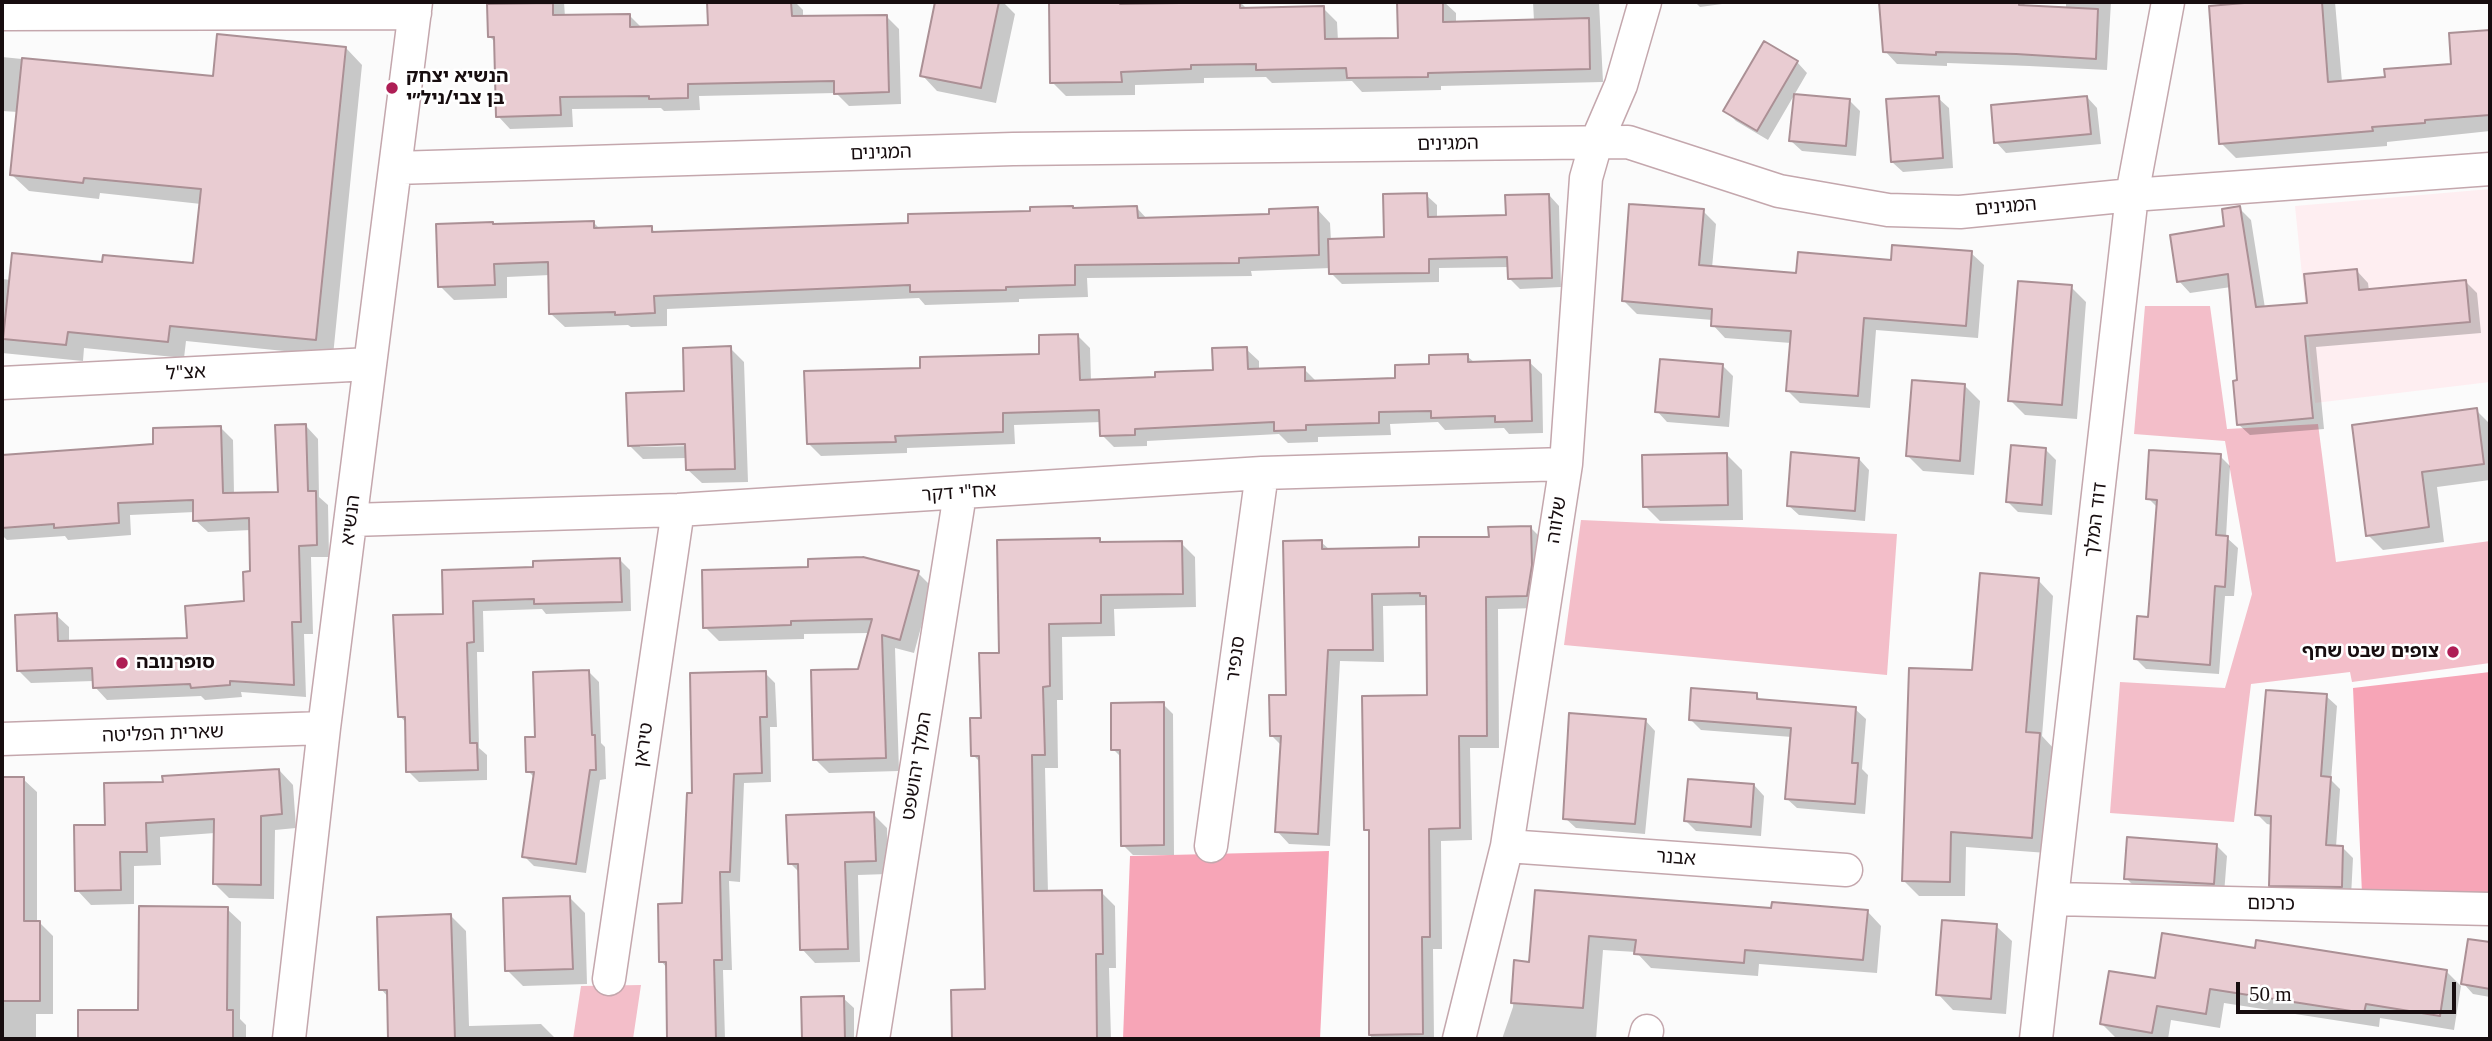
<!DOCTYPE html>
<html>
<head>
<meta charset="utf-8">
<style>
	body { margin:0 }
	#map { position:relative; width:2492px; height:1041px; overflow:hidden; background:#fbfbfb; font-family:Georgia,serif }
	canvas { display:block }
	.frame { position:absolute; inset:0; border:4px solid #170d0f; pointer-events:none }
	.scale { position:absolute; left:2236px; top:982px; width:220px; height:32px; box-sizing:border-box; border:4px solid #170d0f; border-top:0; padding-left:9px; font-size:21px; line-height:24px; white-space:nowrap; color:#170d0f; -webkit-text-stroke:5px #fff; paint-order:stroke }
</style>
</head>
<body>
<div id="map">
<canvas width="2492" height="1041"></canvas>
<div class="frame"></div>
<div class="scale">50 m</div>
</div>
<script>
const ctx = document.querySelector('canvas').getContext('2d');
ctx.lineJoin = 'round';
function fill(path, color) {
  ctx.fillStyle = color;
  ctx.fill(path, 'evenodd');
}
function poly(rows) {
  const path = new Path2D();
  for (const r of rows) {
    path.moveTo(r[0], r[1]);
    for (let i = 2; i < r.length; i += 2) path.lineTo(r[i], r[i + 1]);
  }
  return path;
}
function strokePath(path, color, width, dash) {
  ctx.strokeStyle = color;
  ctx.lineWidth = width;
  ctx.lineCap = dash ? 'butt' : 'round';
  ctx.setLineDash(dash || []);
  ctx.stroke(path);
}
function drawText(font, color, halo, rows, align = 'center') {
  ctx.font = font + ' Georgia,"Noto Sans Hebrew",serif';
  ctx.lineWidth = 5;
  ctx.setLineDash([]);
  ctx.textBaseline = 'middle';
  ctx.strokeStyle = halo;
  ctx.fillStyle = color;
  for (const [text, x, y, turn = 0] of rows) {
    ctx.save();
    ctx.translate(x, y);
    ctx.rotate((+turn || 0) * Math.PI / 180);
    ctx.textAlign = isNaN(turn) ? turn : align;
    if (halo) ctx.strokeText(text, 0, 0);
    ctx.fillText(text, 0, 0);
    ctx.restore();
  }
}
const built = poly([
	[2490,189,2490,382,2315,403,2295,206]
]);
const green = poly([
	[2145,306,2210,306,2227,429,2318,424,2336,562,2490,541,2490,663,2352,682,2350,672,2251,684,2234,822,2110,813,2120,682,2225,688,2252,594,2225,441,2134,434],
	[1581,520,1897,534,1887,675,1564,645],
	[641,985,633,1039,573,1039,581,986]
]);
const forest = poly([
	[2490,672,2490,898,2362,894,2353,688],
	[1329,851,1320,1039,1123,1039,1130,856]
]);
const shadow = poly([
	[509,2,564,2,565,17,629,15,643,29,710,27,709,2,795,2,803,10,803,18,886,16,899,29,901,104,849,106,836,93,699,96,700,110,664,111,661,108,572,109,573,127,510,129,498,116,496,43,489,36,509,5],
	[937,2,1003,2,1015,14,996,103,937,91,922,75],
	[1051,2,1133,2,1133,5,1240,2,1248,10,1323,8,1337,22,1338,41,1400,39,1398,2,1444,2,1456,13,1456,23,1534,21,1533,2,1599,2,1603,82,1441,86,1441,90,1362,92,1352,81,1272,83,1266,77,1204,78,1204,83,1135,85,1135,95,1066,96,1052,82],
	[1695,2,1737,2,1700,7],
	[1881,2,2022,2,2027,7,2066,9,2066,2,2111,2,2107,70,2029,66,1947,63,1947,66,1897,64,1885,51],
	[2233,2,2335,2,2342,82,2387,79,2453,65,2451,35,2490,32,2490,131,2387,142,2387,146,2236,158,2221,143],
	[346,48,362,65,333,356,186,341,184,358,84,348,83,361,2,353,2,358,2,279,11,280,103,264,195,265,201,204,100,193,99,199,29,191,12,175,18,112,2,111,2,57,214,78],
	[1797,62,1807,73,1768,140,1736,121,1726,111],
	[2087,97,2097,108,2101,144,2006,153,1996,142],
	[1938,98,1949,108,1953,168,1903,172,1892,162],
	[1850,101,1860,111,1856,156,1802,151,1791,141],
	[1426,195,1437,205,1437,219,1507,216,1549,195,1559,206,1561,287,1520,289,1509,278,1509,267,1439,268,1439,282,1342,284,1331,273,1331,268,1251,271,1252,276,1087,278,1088,297,1019,299,1019,302,925,305,919,298,667,309,667,326,631,327,628,325,565,327,551,314,550,275,507,277,507,298,454,300,440,286,494,226,593,222,601,230,651,228,656,233,910,225,1137,208,1148,220,1271,215,1317,209,1330,223,1331,241,1386,239],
	[2239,208,2251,220,2265,308,2309,304,2357,271,2368,283,2369,291,2466,282,2477,293,2481,333,2316,347,2324,429,2250,435,2238,424,2239,382,2231,287,2190,293,2179,281],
	[1703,211,1716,224,1712,268,1798,275,1971,253,1984,265,1978,338,1876,330,1870,408,1800,403,1787,390,1791,343,1725,338,1713,325,1713,320,1637,314,1624,301],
	[2071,287,2086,302,2077,419,2025,415,2010,400],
	[1078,336,1090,348,1091,381,1157,379,1215,372,1246,349,1259,361,1259,370,1304,369,1316,381,1397,380,1431,366,1467,356,1475,363,1529,362,1542,374,1543,433,1509,434,1504,428,1445,430,1438,422,1390,424,1391,435,1318,437,1318,442,1288,443,1279,434,1147,441,1147,446,1114,447,1102,435,1102,422,1014,425,1015,444,907,448,907,453,821,456,808,443,922,370,1041,355],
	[730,348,744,362,748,482,702,483,688,470,687,458,643,459,629,445],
	[694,442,694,446,640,447,640,444],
	[1723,366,1733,376,1729,427,1667,422,1657,411],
	[1965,386,1980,401,1974,475,1923,471,1908,456],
	[2476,410,2490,424,2490,480,2437,487,2444,542,2383,550,2368,535,2354,426],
	[306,426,318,439,319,497,328,505,329,557,311,557,313,634,304,634,306,697,241,692,242,697,205,700,201,696,107,700,95,687,94,681,31,683,18,670,56,615,69,627,69,643,189,639,246,603,252,573,251,530,208,532,195,520,195,512,130,515,131,535,68,540,65,536,7,540,2,535,2,455,155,446,220,427,233,440,234,494,279,493],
	[2046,450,2056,460,2052,515,2018,512,2008,502],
	[1726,454,1742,470,1743,520,1660,521,1645,506],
	[2220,456,2230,466,2226,537,2238,548,2234,596,2225,596,2219,674,2146,669,2136,659,2149,619,2158,508,2148,498],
	[1859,459,1869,470,1865,521,1799,515,1788,505],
	[1530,527,1543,540,1539,608,1498,609,1499,748,1470,748,1472,840,1441,841,1442,949,1433,949,1434,1039,1371,1039,1370,834,1366,829,1429,697,1428,605,1383,606,1384,662,1340,661,1330,846,1289,844,1277,831,1282,746,1272,736,1287,696,1321,542,1330,550,1421,549,1490,538],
	[1099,540,1103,544,1181,543,1195,557,1196,607,1114,609,1115,636,1062,637,1063,700,1057,700,1058,768,1045,768,1048,893,1101,892,1115,906,1116,968,1109,968,1111,1039,953,1039,953,991,986,991,981,763,973,755,1000,654],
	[620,560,630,570,631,611,546,614,542,609,483,611,484,652,477,652,479,748,487,755,487,780,419,782,408,771,407,724,400,716,445,615,535,569],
	[810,569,918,573,932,587,914,653,895,648,899,771,829,773,815,759,860,670,870,633,804,634,804,639,719,641,705,627],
	[2038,580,2053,596,2042,736,2055,750,2047,853,1966,847,1965,896,1919,896,1903,880,1973,672],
	[588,671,599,682,601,743,605,747,606,779,600,780,586,873,534,866,524,856,535,778,528,771,537,738],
	[765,673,775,683,777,727,770,727,771,782,744,783,740,882,729,881,732,970,723,970,725,1039,669,1039,667,968,661,961,684,905,694,795],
	[1756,695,1763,702,1855,709,1866,719,1862,769,1868,775,1865,814,1797,808,1786,798,1792,737,1701,730,1691,720],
	[2326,696,2337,706,2331,780,2340,789,2336,847,2342,847,2353,858,2351,897,2281,895,2271,885,2272,825,2267,824,2257,814],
	[1163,704,1173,714,1174,855,1133,855,1123,845,1122,758,1113,749],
	[1645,720,1655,731,1645,834,1576,828,1565,818],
	[279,770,293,785,296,828,275,830,274,899,229,898,215,884,215,833,160,837,161,865,134,866,134,904,91,905,77,890,106,826,165,784],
	[2,779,23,779,37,792,37,923,40,923,53,936,53,1014,36,1014,36,1039,2,1039],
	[1754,785,1764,796,1761,836,1696,831,1686,821],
	[873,814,887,828,888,874,858,875,860,962,815,963,802,949,800,873,790,863],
	[2216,845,2227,856,2224,894,2136,888,2126,878],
	[1537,892,1773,910,1867,911,1881,926,1877,973,1759,964,1758,976,1651,968,1636,952,1603,950,1596,1039,1502,1039,1513,1007,1516,962,1531,964],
	[569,897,585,913,587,984,523,986,507,970],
	[227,909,241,922,240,1019,246,1025,246,1039,79,1039,80,1012,140,1012],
	[451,916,466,931,469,1026,541,1024,556,1039,390,1039,389,998,381,989],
	[1996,926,2012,941,2006,1014,1953,1010,1938,994],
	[2469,941,2490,944,2490,997,2473,994,2463,983],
	[2256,950,2447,972,2461,986,2454,1030,2380,1018,2379,1027,2224,1003,2220,1028,2171,1020,2168,1039,2117,1039,2102,1024,2156,980],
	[843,998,854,1008,854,1039,804,1039,802,999]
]);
const building = poly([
	[707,2,791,2,792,16,887,15,889,92,834,94,834,81,688,84,688,98,649,99,649,96,560,97,561,115,496,117,494,37,488,37,487,4,553,3,553,15,630,14,630,27,708,25,707,2],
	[935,2,999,2,981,88,920,76,935,2],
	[1049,2,1120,2,1120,4,1240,2,1240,8,1324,6,1325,39,1398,38,1397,2,1443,2,1443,22,1589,18,1590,69,1428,73,1428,77,1347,78,1346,68,1256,70,1256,64,1191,65,1191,69,1121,72,1122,82,1050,83,1049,2],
	[1879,2,2019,2,2019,5,2098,9,2096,59,2016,54,1936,52,1936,55,1883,52,1879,2],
	[2256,2,2322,2,2328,82,2385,77,2384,69,2451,64,2449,33,2490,30,2490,115,2425,120,2425,123,2372,127,2373,131,2219,144,2209,6,2256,2],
	[217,34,346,47,316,340,170,326,168,342,68,332,66,345,3,339,12,253,102,262,103,255,193,263,201,189,84,178,83,183,10,175,22,58,213,76,217,34],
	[1764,41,1798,61,1757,131,1723,111,1764,41],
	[1794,94,1850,99,1846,146,1789,141,1794,94],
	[1939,96,1943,158,1891,162,1886,99,1939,96],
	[2087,96,2091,134,1994,143,1991,105,2087,96],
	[1427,193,1428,217,1506,215,1505,195,1549,194,1552,278,1508,279,1507,257,1429,259,1429,273,1329,274,1328,239,1384,237,1383,194,1427,193],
	[1629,204,1704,209,1699,265,1796,273,1798,252,1891,260,1892,245,1972,251,1966,326,1864,318,1858,396,1786,391,1791,331,1711,326,1712,309,1622,301,1629,204],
	[1073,206,1073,208,1137,206,1138,218,1269,214,1269,209,1318,207,1319,255,1239,258,1239,263,1075,265,1075,285,1006,287,1006,290,910,292,910,285,654,296,655,313,615,315,615,312,549,314,548,262,494,264,495,285,438,287,436,224,493,222,493,224,594,221,594,228,652,226,652,232,908,223,908,214,1030,211,1030,207,1073,206],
	[2240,206,2256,307,2307,303,2304,274,2357,269,2359,290,2466,280,2470,322,2305,336,2313,418,2237,425,2233,381,2237,380,2228,274,2177,282,2170,235,2224,226,2222,209,2240,206],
	[2018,281,2072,285,2062,405,2008,401,2018,281],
	[1078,334,1080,380,1155,377,1155,372,1213,370,1212,348,1247,347,1248,369,1305,367,1305,381,1395,378,1395,365,1429,364,1429,355,1468,354,1468,362,1530,360,1532,421,1495,422,1495,416,1431,418,1431,411,1379,412,1379,423,1306,425,1306,430,1274,431,1274,422,1135,429,1135,435,1100,436,1099,410,1003,413,1003,432,895,436,896,442,807,444,804,371,920,368,920,357,1039,354,1039,335,1078,334],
	[731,346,735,469,686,470,685,444,628,446,626,393,684,391,683,348,731,346],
	[1660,359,1723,364,1719,417,1655,412,1660,359],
	[1912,380,1965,384,1960,461,1906,456,1912,380],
	[2477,408,2484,464,2422,472,2429,527,2366,536,2352,425,2477,408],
	[306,424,308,491,316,491,317,545,299,546,301,622,292,622,294,685,230,681,230,685,191,688,190,684,93,688,92,668,17,671,15,615,57,613,58,641,187,638,185,606,244,601,243,572,250,571,249,518,193,521,193,500,118,503,119,523,54,528,54,524,2,528,2,455,153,444,153,428,221,426,223,493,278,492,275,425,306,424],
	[2011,445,2046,448,2042,505,2006,502,2011,445],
	[2149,450,2221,454,2216,535,2228,536,2225,587,2215,586,2210,665,2134,659,2137,616,2148,617,2157,500,2146,499,2149,450],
	[1791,452,1859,458,1855,511,1787,506,1791,452],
	[1727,453,1728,505,1643,507,1642,455,1727,453],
	[1531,526,1532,565,1527,596,1486,597,1487,736,1459,736,1460,828,1429,829,1430,937,1422,937,1423,1034,1369,1035,1369,830,1364,830,1362,696,1427,695,1426,596,1420,596,1420,593,1372,594,1373,650,1328,650,1318,834,1275,832,1281,736,1270,736,1269,695,1286,695,1283,541,1322,540,1322,549,1419,547,1419,537,1489,537,1488,527,1531,526],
	[1100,538,1100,542,1182,541,1183,594,1101,595,1101,623,1049,624,1050,686,1043,687,1045,755,1032,755,1034,891,1102,890,1103,954,1096,954,1097,1039,952,1039,951,990,985,989,979,756,971,756,970,718,981,718,979,653,999,653,997,540,1100,538],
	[863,557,919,571,900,640,882,635,886,758,813,760,811,670,858,669,872,619,791,621,791,625,703,628,702,570,808,567,808,559,863,557],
	[620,558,622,602,534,604,534,599,473,601,474,642,467,643,470,743,477,743,478,770,406,772,405,717,398,717,393,615,443,614,442,570,533,567,533,561,620,558],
	[1980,573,2039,578,2026,732,2040,733,2032,838,1951,832,1950,882,1902,881,1909,668,1972,670,1980,573],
	[589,670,592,735,595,735,596,770,590,770,576,864,522,857,534,772,526,772,525,737,535,737,533,672,589,670],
	[766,671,767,717,760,717,762,773,734,774,730,872,720,872,722,960,714,960,716,1039,667,1039,666,962,659,962,658,904,682,903,687,793,692,793,690,673,766,671],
	[1691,688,1757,693,1757,699,1856,707,1852,763,1858,763,1855,804,1785,799,1791,728,1689,720,1691,688],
	[2266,690,2327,694,2321,776,2331,777,2326,845,2343,846,2342,887,2269,886,2271,816,2255,815,2266,690],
	[1164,702,1164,845,1121,846,1120,750,1111,750,1111,703,1164,702],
	[1569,713,1646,719,1635,824,1563,819,1569,713],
	[279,769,282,814,261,816,261,885,213,884,214,819,146,823,147,852,120,852,121,890,75,891,74,825,105,825,104,783,163,782,162,776,279,769],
	[2,777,24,777,24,921,40,921,40,1001,2,1001,2,777],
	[1688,779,1754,784,1751,827,1684,821,1688,779],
	[874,812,876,861,845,862,848,949,800,950,798,864,788,864,786,815,874,812],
	[2127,837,2217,844,2214,884,2124,879,2127,837],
	[1535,890,1771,908,1772,902,1868,910,1863,960,1745,950,1744,963,1634,954,1636,940,1589,936,1583,1008,1511,1003,1514,960,1529,962,1535,890],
	[570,896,573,969,505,971,503,898,570,896],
	[139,906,228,907,227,1010,233,1010,233,1039,78,1039,78,1010,138,1010,139,906],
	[451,914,455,1039,388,1039,387,990,379,990,377,917,451,914],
	[1942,920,1997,924,1991,999,1936,995,1942,920],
	[2162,933,2255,948,2256,940,2447,970,2440,1016,2366,1004,2364,1013,2210,989,2206,1014,2157,1006,2152,1033,2100,1024,2109,971,2155,978,2162,933],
	[2468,939,2490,942,2490,989,2461,984,2468,939],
	[844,996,845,1039,802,1039,801,997,844,996]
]);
const minor = poly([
	[2,14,415,13],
	[395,168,1013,149,1628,142,1779,191,1888,210,1960,212,2132,195,2490,169],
	[2,383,370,364],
	[351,520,678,510,1262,473,1566,464],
	[2,739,324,728],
	[1211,846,1262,473],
	[1507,846,1846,870],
	[2053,899,2490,909],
	[609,979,678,510],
	[289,1039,324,728,416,2],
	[873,1039,960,494],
	[1459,1039,1507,846,1566,464,1586,178,1596,143,1621,85,1645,2],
	[1645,1039,1647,1031],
	[2036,1039,2132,195,2168,2]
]);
const markers = [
	[392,88,7,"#ae1e55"],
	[2453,652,7,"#ae1e55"],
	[122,663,7,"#ae1e55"]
];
const poiNames = [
	["הנשיא יצחק",406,77],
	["בן צבי/ניל״י",406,99],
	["צופים שבט שחף",2439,652,"right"],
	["סופרנובה",136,663]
];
const streetNames = [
	["המגינים",1448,144,-1],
	["המגינים",881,153,-2],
	["המגינים",2006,207,-5],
	["אצ\"ל",186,373,-3],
	["אח\"י דקר",959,493,-4],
	["הנשיא",351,520,-83],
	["שלווה",1557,520,-81],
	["דוד המלך",2096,520,-83],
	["סנפיר",1236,659,-82],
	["שארית הפליטה",163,734,-2],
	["טיראן",644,745,-82],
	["המלך יהושפט",917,766,-81],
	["אבנר",1676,858,4],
	["כרכום",2271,904,1]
];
fill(built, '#feeef1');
fill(green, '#f3bec9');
fill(forest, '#f7a5b7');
fill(shadow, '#0003');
fill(building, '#e9ccd2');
strokePath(building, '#ab9095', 2);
strokePath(minor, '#c4a7ad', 35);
strokePath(minor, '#fff', 32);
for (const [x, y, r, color] of markers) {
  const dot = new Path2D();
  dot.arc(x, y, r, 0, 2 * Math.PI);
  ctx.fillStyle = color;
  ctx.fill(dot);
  strokePath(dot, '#fff', 2.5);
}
drawText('bold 19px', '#170d0f', '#fff', poiNames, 'left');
drawText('19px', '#170d0f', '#fff', streetNames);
</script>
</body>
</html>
